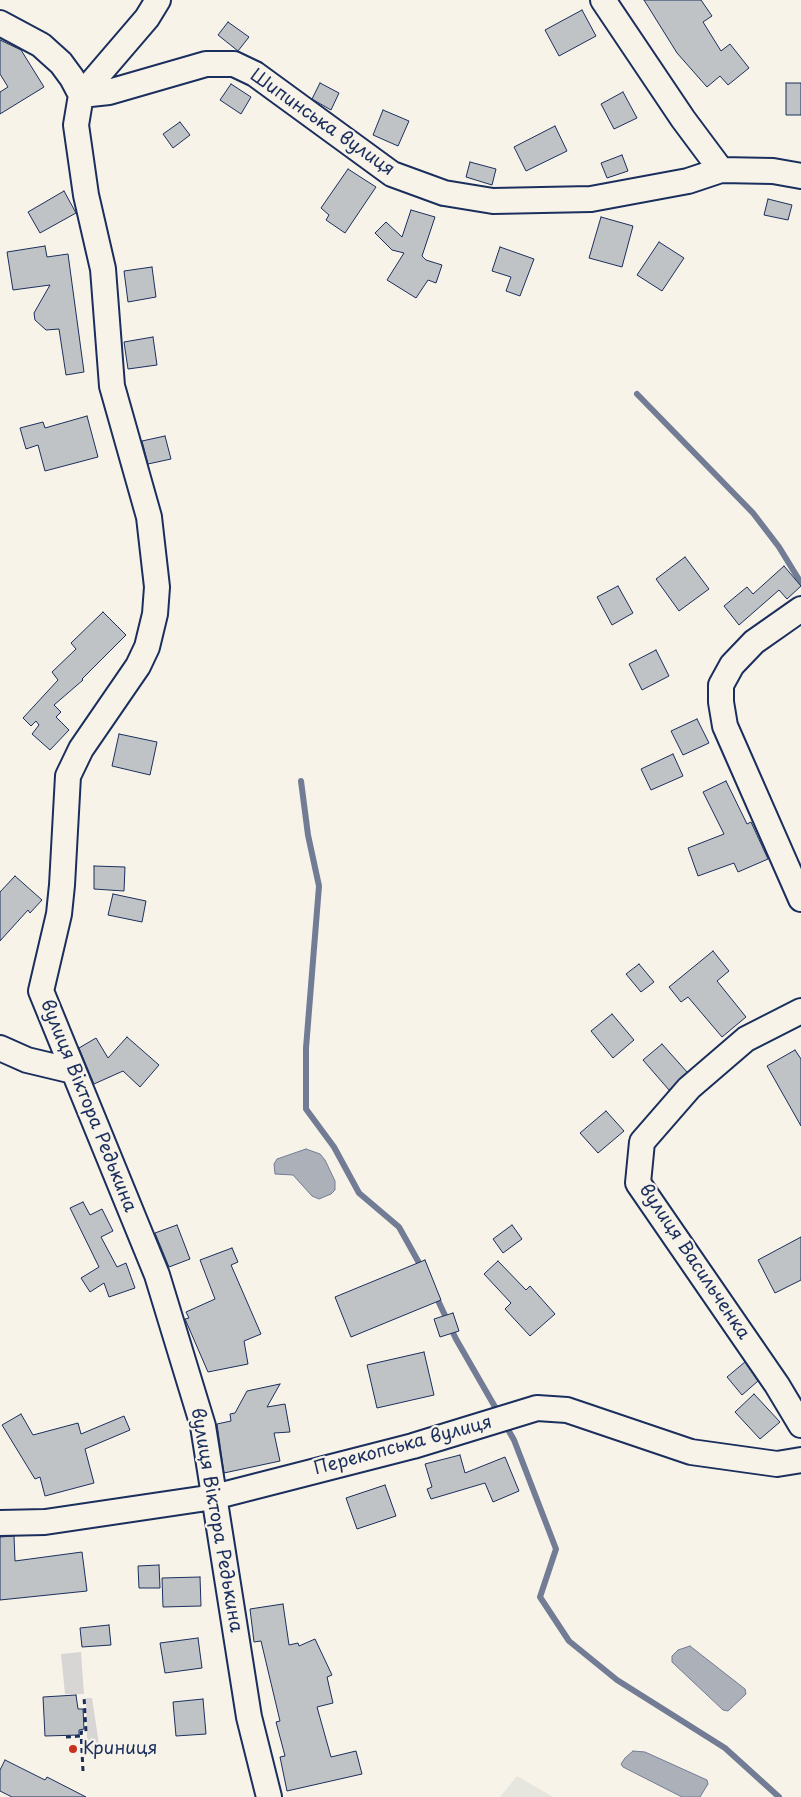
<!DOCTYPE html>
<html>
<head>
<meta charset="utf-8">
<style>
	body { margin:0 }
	canvas { display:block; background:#f7f3e8 }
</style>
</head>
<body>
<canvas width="801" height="1797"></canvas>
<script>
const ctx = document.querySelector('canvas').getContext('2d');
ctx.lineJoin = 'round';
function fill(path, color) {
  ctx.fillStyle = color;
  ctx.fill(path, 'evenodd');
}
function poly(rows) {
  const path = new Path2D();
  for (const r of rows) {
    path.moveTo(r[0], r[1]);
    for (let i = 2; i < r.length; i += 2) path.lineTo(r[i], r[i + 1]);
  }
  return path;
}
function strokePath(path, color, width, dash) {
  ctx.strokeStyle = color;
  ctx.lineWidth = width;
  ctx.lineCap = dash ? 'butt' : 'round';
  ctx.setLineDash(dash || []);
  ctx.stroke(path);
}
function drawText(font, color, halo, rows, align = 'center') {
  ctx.font = font + ' "Playpen Sans",sans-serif';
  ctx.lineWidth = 4.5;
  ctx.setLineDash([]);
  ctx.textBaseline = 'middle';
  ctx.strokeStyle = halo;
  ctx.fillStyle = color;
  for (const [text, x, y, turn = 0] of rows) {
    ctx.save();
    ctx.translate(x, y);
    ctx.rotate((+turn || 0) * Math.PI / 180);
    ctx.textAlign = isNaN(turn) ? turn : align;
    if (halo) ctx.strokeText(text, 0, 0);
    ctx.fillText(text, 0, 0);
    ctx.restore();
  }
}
const built = poly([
	[517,1776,553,1797,500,1797]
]);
const green = poly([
	[81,1652,84,1694,65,1694,61,1654],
	[86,1698,92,1698,100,1751,84,1755,83,1739,87,1738]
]);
const water = poly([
	[306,1149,320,1154,325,1160,335,1181,335,1190,331,1194,319,1199,312,1196,293,1175,275,1174,274,1164,277,1159,306,1149],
	[690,1646,745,1689,746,1694,728,1711,723,1710,672,1662,672,1656,678,1650,690,1646],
	[633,1751,645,1752,707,1780,708,1784,700,1797,682,1797,623,1767,621,1764,625,1758,633,1751]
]);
const stream = poly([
	[637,394,753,513,779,547,801,583],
	[301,781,308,835,319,886,306,1048,306,1109,334,1147,359,1193,399,1227,423,1270],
	[435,1294,456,1339,514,1440,556,1549,540,1597,569,1641,617,1680,725,1748,779,1797]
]);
const building = poly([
	[644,0,701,0,712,16,703,22,721,51,730,44,749,68,728,85,720,76,707,87,677,53,644,0],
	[582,10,596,36,559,56,545,30,582,10],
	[228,22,249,37,238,51,218,35,228,22],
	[0,40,21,50,44,87,0,114,0,92,8,87,0,74,0,40],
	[320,83,339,93,331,110,312,99,320,83],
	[786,83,801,83,801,115,786,115,786,83],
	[231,84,251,97,241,114,220,100,231,84],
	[623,92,637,118,614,129,601,104,623,92],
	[383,110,409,121,398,146,373,135,383,110],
	[180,122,190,135,173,148,163,134,180,122],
	[555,126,567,151,526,171,514,147,555,126],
	[622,155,628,171,607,178,601,163,622,155],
	[470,162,496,169,492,185,466,177,470,162],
	[348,169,376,187,345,233,326,220,329,215,321,208,348,169],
	[64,191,76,213,40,233,28,212,64,191],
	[768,199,792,205,788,220,764,215,768,199],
	[411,210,435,217,422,256,426,260,442,265,436,283,428,280,416,298,387,280,404,253,392,250,375,233,386,222,402,237,411,210],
	[601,217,633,226,622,267,589,258,601,217],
	[659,242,684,258,662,291,637,275,659,242],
	[45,246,47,257,68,254,84,372,66,375,59,329,46,330,35,320,34,313,50,285,13,290,7,252,45,246],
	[500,247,534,259,520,296,506,291,511,277,492,271,500,247],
	[152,267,156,297,128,302,124,271,152,267],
	[153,337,157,365,128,369,124,342,153,337],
	[87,416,98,457,45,471,38,445,26,449,20,428,43,422,45,428,87,416],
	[165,436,171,459,148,464,142,441,165,436],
	[685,557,709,589,679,611,656,579,685,557],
	[784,566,801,586,787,599,779,590,739,625,724,606,747,587,753,594,784,566],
	[618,586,633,613,612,625,597,597,618,586],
	[103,612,126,635,82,679,83,680,54,705,61,712,56,717,69,730,50,750,32,734,39,725,36,721,31,726,23,718,58,680,52,672,76,649,71,643,103,612],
	[656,650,669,676,642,690,629,664,656,650],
	[697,719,709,743,683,755,671,731,697,719],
	[119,734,157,742,150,775,112,766,119,734],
	[673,754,683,776,651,790,641,769,673,754],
	[726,781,747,824,751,822,768,859,738,872,734,863,698,876,688,848,724,834,703,792,726,781],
	[94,866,125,867,124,891,94,889,94,866],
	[15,876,42,900,30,913,28,910,0,941,0,892,15,876],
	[113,894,146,901,142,922,108,915,113,894],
	[713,951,729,971,717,981,746,1017,722,1037,688,997,681,1002,669,987,713,951],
	[639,964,654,982,641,992,626,974,639,964],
	[612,1014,634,1040,613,1058,591,1031,612,1014],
	[127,1037,159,1065,140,1087,123,1071,94,1084,79,1048,96,1038,108,1058,127,1037],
	[662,1044,687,1072,669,1090,643,1060,662,1044],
	[795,1050,801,1059,801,1126,767,1066,795,1050],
	[606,1111,624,1131,598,1153,580,1133,606,1111],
	[83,1202,90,1215,102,1209,113,1231,101,1237,117,1267,126,1263,135,1288,109,1297,104,1283,90,1292,81,1278,99,1267,70,1208,83,1202],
	[177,1225,190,1259,169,1267,155,1233,177,1225],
	[512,1225,522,1239,503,1253,493,1239,512,1225],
	[801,1237,801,1280,775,1293,758,1260,801,1237],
	[232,1248,238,1262,231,1265,261,1334,244,1341,248,1364,208,1372,185,1319,189,1318,186,1312,215,1299,200,1260,232,1248],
	[425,1260,441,1300,351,1337,335,1297,425,1260],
	[498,1261,526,1290,530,1286,555,1314,530,1336,505,1309,511,1303,484,1274,498,1261],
	[453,1313,459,1331,440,1337,434,1319,453,1313],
	[424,1352,434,1395,377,1408,367,1365,424,1352],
	[745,1362,758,1381,742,1395,727,1377,745,1362],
	[280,1384,267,1407,285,1404,290,1432,274,1433,280,1461,224,1473,217,1424,231,1421,230,1414,235,1413,247,1391,280,1384],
	[754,1394,780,1422,760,1439,735,1412,754,1394],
	[21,1414,33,1435,78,1423,81,1434,124,1416,130,1430,85,1449,94,1483,45,1496,40,1477,35,1479,2,1425,21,1414],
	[460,1455,465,1473,505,1457,519,1491,493,1502,485,1483,431,1499,427,1489,432,1487,425,1464,460,1455],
	[385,1485,396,1516,357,1529,346,1498,385,1485],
	[14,1536,15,1561,82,1552,87,1591,0,1600,0,1537,14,1536],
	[159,1565,160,1588,139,1588,138,1566,159,1565],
	[200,1577,201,1606,163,1607,162,1578,200,1577],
	[283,1604,289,1645,298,1643,299,1646,315,1639,332,1675,327,1677,333,1703,317,1707,331,1757,356,1751,362,1774,287,1791,280,1757,285,1756,276,1722,280,1721,261,1641,254,1642,250,1609,283,1604],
	[109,1625,111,1645,82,1647,80,1628,109,1625],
	[198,1638,202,1668,165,1673,160,1643,198,1638],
	[76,1695,78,1709,83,1709,84,1729,79,1730,79,1735,45,1736,43,1697,76,1695],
	[203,1699,206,1734,176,1736,173,1702,203,1699],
	[5,1760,45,1780,47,1777,86,1797,12,1797,0,1791,0,1770,5,1760]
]);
const path = poly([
	[66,1737,81,1736],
	[83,1771,81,1732,86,1732,84,1696]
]);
const minor = poly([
	[603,0,683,119,721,170],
	[0,23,41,45,61,63,72,78,81,95,76,125,86,195,103,269,112,386,149,517,157,587,155,614,147,647,138,666,81,749,68,776,62,885,59,914,41,991,157,1275,203,1426,249,1717,269,1797],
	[81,95,109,92,206,64,234,64,255,74,392,174,444,193,493,201,591,199,688,181,721,170,773,171,801,176],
	[81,95,147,18,158,0],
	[801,609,754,642,732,665,721,685,721,702,725,726,801,899],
	[801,1011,746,1039,689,1088,642,1142,638,1183,777,1385,801,1425],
	[0,1048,27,1060,73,1071],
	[0,1523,45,1522,214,1497,413,1446,537,1408,567,1410,691,1452,777,1464,801,1460]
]);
const markers = [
	[73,1749,5,"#c8321e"]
];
const streetNames = [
	["Шипинська вулиця",322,123,35],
	["вулиця Віктора Редькина",88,1106,68],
	["вулиця Васильченка",694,1262,56],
	["Перекопська вулиця",403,1446,-15],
	["вулиця Віктора Редькина",216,1520,80]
];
const poiNames = [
	["Криниця",83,1749]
];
fill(built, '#e6e5de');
fill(green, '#d7d6d4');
fill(water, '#acb0b9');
strokePath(water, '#727c95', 1);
strokePath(stream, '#727c95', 6);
fill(building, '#c0c3c5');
strokePath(building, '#1b2f5e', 1);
strokePath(minor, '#1b2f5e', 28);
strokePath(path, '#1b2f5e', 3, [5, 4]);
strokePath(minor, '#f7f3e8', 24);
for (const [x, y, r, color] of markers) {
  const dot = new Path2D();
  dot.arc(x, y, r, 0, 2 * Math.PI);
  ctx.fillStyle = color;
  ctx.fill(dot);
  strokePath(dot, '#f7f3e8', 2);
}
drawText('18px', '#1b2f5e', '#f7f3e8', streetNames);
drawText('18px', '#1b2f5e', '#f7f3e8', poiNames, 'left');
</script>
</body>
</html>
